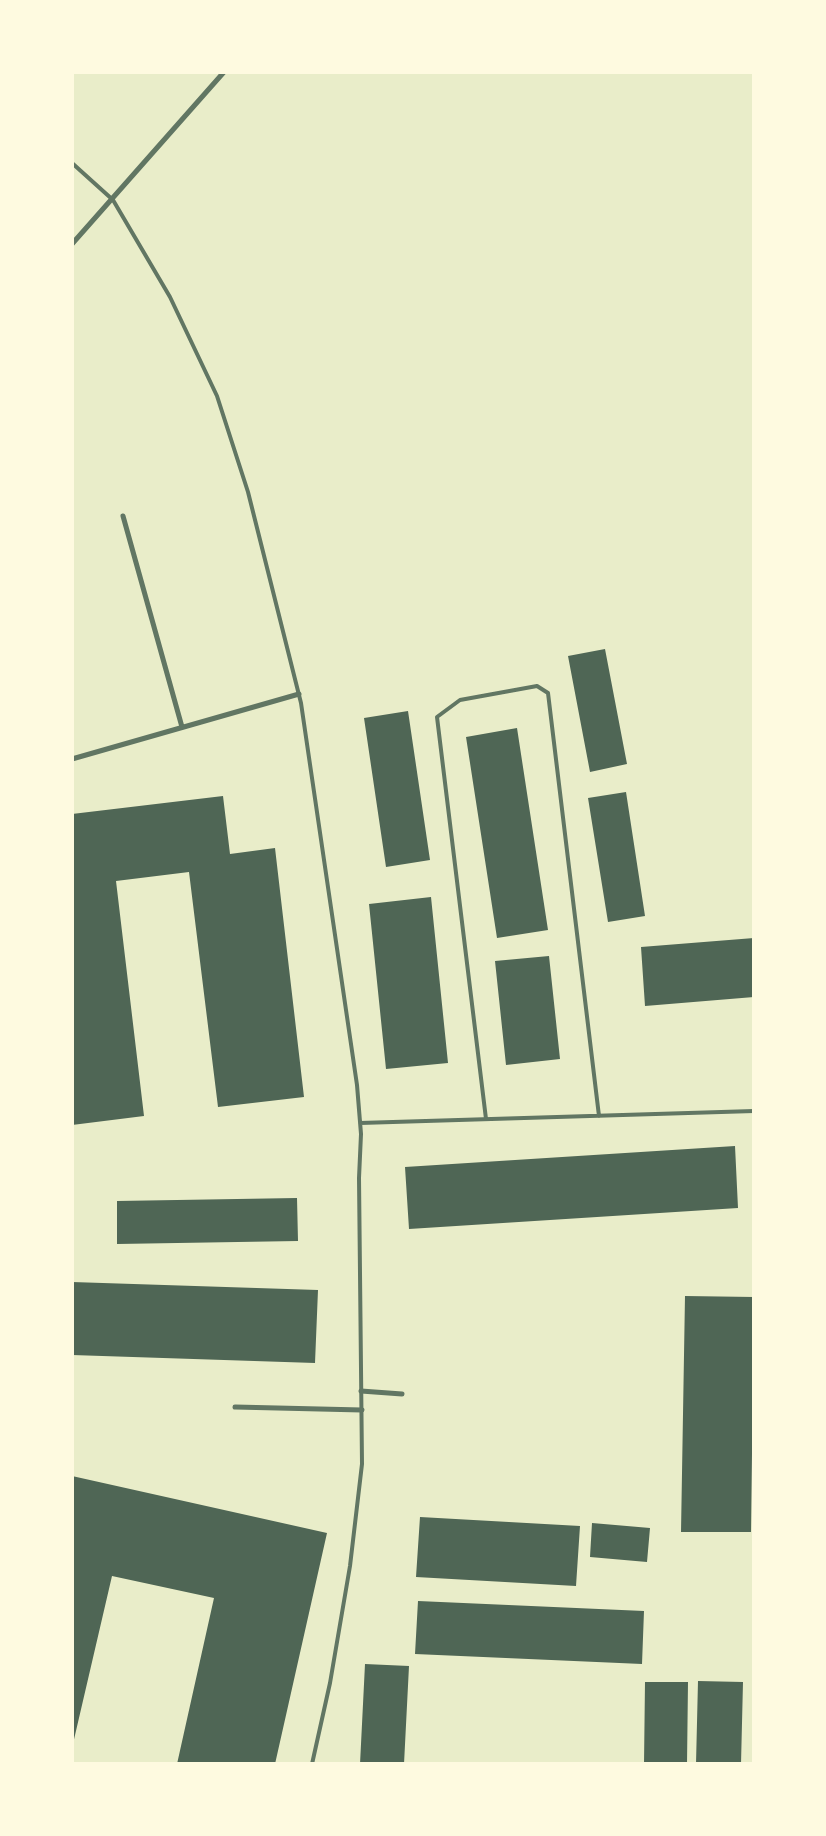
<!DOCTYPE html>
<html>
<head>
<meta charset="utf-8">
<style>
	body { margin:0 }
	#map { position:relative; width:826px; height:1836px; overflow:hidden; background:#e9edc9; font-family:Jost,sans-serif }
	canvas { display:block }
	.frame { position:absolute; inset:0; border:74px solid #fefae0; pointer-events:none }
</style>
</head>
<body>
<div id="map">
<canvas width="826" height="1836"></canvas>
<div class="frame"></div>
</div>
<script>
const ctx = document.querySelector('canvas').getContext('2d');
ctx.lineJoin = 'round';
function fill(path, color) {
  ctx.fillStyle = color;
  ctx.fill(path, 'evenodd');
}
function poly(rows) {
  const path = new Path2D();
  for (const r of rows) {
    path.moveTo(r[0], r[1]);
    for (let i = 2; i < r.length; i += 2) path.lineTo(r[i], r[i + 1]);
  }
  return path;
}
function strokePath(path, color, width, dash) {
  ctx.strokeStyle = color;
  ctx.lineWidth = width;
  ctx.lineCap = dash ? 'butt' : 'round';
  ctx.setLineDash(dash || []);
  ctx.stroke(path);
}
const building = poly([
	[605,649,627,764,590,772,568,656],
	[408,711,430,860,386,867,364,718],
	[517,728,548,930,497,938,466,737],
	[626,792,645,916,608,922,588,798],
	[223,796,230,854,275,848,304,1097,218,1107,189,872,116,881,144,1116,72,1125,72,814],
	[431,897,448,1063,386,1069,369,904],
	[754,938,754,997,645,1006,641,947],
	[549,956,560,1059,506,1065,495,961],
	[735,1146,738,1208,409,1229,405,1167],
	[297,1198,298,1241,117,1244,117,1201],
	[72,1282,318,1290,315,1363,72,1355],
	[685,1296,754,1297,751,1532,681,1532],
	[72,1476,327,1533,275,1764,177,1764,214,1598,112,1576,72,1748],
	[420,1517,580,1526,576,1586,416,1577],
	[592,1523,650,1528,647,1562,590,1557],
	[418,1601,644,1611,642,1664,415,1654],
	[365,1664,409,1666,404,1764,360,1764],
	[698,1681,743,1682,741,1764,696,1764],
	[645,1682,688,1682,687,1764,644,1764]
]);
const service = poly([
	[72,163,113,200,170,297,217,396,248,492,301,703,357,1085,361,1134,359,1178,362,1464,350,1566,330,1683,312,1764],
	[486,1119,437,717,460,700,537,686,548,693,599,1116],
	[360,1123,754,1111]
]);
const minor = poly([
	[72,244,224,72],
	[123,516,182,727],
	[72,759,299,694],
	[361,1391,402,1394],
	[235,1407,362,1410]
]);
fill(building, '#4f6655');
strokePath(service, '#617663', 4);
strokePath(minor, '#617663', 5);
</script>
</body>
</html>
